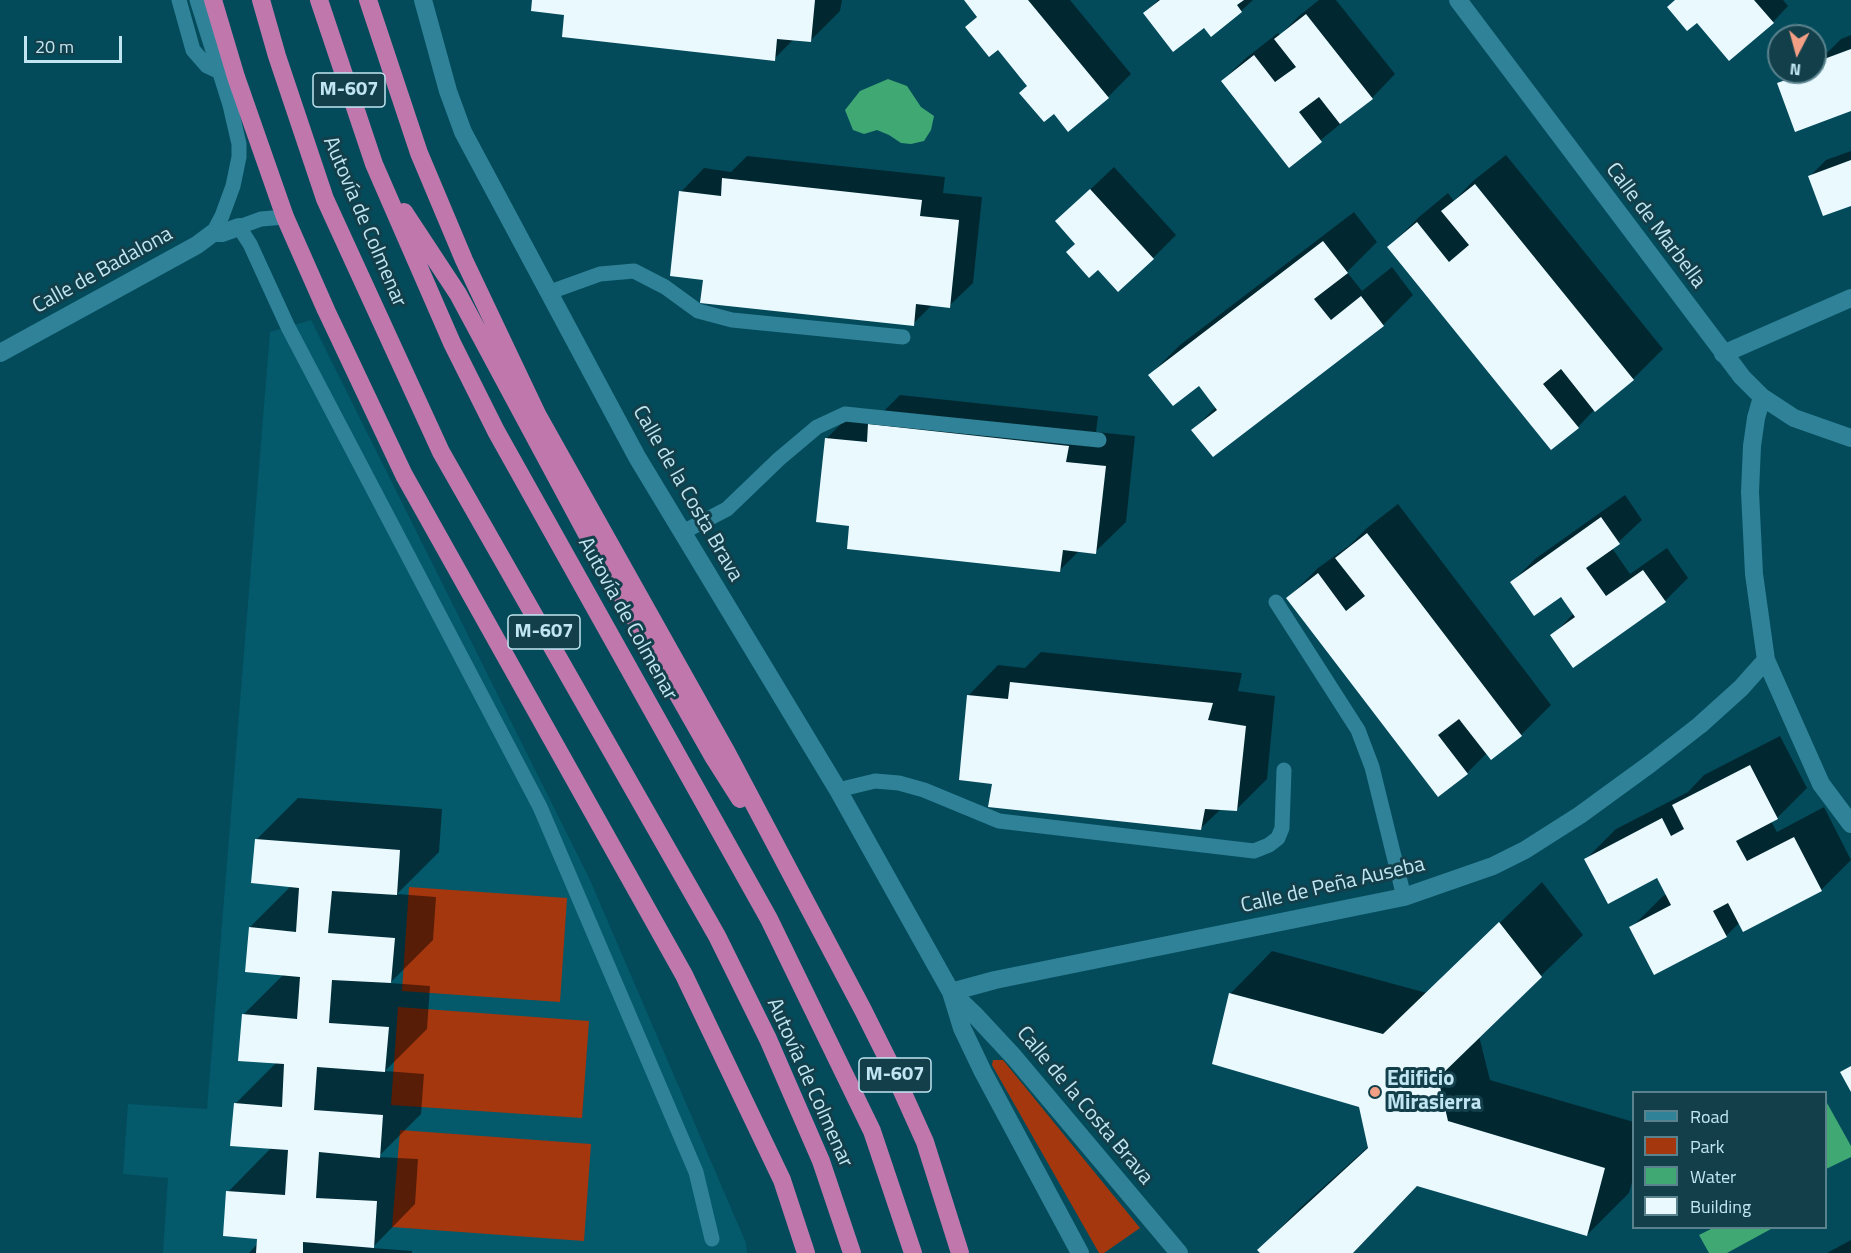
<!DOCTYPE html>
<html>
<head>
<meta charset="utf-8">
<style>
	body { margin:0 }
	#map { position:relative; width:1851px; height:1253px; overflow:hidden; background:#034b5b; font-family:"Titillium Web",sans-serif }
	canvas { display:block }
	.legend { position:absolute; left:1632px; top:1091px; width:195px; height:138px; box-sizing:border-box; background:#133f4a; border:2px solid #59828d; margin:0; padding:8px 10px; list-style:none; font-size:18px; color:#c1e6f2 }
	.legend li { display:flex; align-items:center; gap:12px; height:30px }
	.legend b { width:30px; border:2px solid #59828d }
	.north { position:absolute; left:1767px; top:24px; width:60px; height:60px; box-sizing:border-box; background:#133f4a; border:2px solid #59828d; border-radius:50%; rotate:186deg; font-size:16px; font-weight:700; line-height:24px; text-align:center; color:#c1e6f2 }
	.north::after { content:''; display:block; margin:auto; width:21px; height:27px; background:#f39f85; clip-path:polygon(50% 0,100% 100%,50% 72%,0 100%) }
	.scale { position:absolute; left:24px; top:36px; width:98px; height:27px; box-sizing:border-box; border:3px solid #c1e6f2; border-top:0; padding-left:8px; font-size:18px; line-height:21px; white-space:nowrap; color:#c1e6f2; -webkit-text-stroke:4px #133f4a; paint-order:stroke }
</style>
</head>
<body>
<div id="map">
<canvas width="1851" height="1253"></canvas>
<ul class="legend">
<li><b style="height:8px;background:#2f8297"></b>Road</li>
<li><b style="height:16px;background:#a5370e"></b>Park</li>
<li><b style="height:16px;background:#40a873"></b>Water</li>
<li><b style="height:16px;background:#eaf9fe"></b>Building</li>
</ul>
<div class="north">N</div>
<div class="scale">20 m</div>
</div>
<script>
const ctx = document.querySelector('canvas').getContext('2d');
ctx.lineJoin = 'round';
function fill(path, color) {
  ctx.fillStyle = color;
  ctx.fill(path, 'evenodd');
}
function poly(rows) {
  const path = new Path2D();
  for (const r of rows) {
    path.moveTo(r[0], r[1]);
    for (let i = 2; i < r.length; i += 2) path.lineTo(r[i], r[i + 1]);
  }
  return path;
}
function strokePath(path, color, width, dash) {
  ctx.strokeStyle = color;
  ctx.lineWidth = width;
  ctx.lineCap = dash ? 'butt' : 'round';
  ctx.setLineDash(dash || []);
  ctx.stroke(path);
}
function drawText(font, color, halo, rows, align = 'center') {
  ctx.font = font + ' "Titillium Web",sans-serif';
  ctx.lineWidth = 6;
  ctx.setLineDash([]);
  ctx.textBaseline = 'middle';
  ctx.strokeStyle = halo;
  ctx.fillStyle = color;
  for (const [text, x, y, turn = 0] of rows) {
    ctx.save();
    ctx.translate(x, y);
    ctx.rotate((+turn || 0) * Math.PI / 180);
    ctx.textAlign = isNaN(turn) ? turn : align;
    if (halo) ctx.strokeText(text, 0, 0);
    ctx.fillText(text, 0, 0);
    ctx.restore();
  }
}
const built = poly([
	[311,320,590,880,746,1243,747,1253,163,1253,168,1178,123,1174,128,1104,207,1109,270,332]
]);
const green = poly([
	[409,887,567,898,560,1002,402,991],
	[398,1007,589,1021,582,1118,391,1105],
	[993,1060,1003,1060,1140,1228,1104,1253,1099,1253,992,1065],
	[400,1130,591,1144,584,1241,392,1227]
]);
const water = poly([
	[888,79,907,86,921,107,934,116,931,130,924,141,911,144,901,143,889,135,877,130,864,134,853,130,845,110,860,91],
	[1827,1103,1851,1146,1851,1157,1826,1169,1826,1104],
	[1713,1228,1770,1228,1771,1229,1727,1253,1709,1253,1699,1235]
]);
const shadow = poly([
	[534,0,842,0,840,11,810,41,794,39,774,59,566,13],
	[966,0,1070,0,1131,74,1108,97,1029,85,998,48,967,27,978,15],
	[1158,0,1253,0,1241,11,1204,26,1145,13],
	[1319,0,1336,0,1395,74,1372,98,1289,166,1222,81,1246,58,1278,33,1280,35,1299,16],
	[1676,0,1783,0,1788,6,1773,22,1697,21],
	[1851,35,1851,110,1779,84,1791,72,1815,72,1815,56,1829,51,1841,39],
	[1851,151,1851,204,1810,176,1826,160],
	[1506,155,1663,349,1633,379,1595,409,1578,427,1389,247,1419,217,1448,193,1454,201,1473,181],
	[747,156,945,177,943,193,982,197,973,283,949,306,933,304,913,324,705,278,681,192,704,168,731,172],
	[1114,167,1176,235,1153,258,1098,268,1057,221],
	[1354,212,1377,242,1347,272,1362,291,1392,267,1413,295,1383,325,1193,430,1217,406,1200,384,1150,375,1180,345],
	[900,395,1098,416,1096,432,1135,436,1126,522,1095,552,1079,551,1060,570,851,525,827,438,857,408,884,411],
	[1625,495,1642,520,1612,548,1630,574,1667,548,1688,578,1665,601,1552,636,1574,613,1561,595,1512,582,1535,559],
	[1398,504,1551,705,1521,735,1491,758,1487,753,1467,773,1288,598,1318,568,1350,545,1367,528],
	[1041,652,1242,673,1238,691,1275,696,1267,779,1236,810,1221,809,1201,828,994,783,968,696,998,665,1025,668],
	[1780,736,1807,788,1777,818,1771,821,1777,832,1824,807,1851,860,1821,890,1740,922,1726,936,1631,928,1662,897,1667,894,1658,876,1586,859,1616,829,1688,792,1704,775],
	[298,798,442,809,439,852,397,894,436,897,433,940,390,983,430,986,427,1029,385,1071,424,1074,421,1114,378,1157,418,1159,415,1204,372,1248,412,1251,412,1253,249,1253,258,1243,259,1237,228,1192,272,1147,235,1104,277,1062,243,1015,284,974,250,927,291,886,256,840],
	[1542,882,1583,935,1479,1036,1490,1080,1634,1122,1634,1175,1629,1193,1587,1235,1418,1185,1353,1253,1262,1253,1259,1250,1300,1208,1369,1146,1360,1105,1213,1063,1231,993,1272,951,1427,993],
	[1851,1240,1851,1253,1827,1253]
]);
const building = poly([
	[532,0,815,0,811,42,777,39,775,61,562,37,564,15,531,11],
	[964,0,1028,0,1109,98,1068,132,1054,114,1044,122,1019,93,1027,86,998,50,989,57,965,27,977,17],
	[1160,0,1244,0,1237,5,1242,12,1211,37,1204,28,1173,52,1143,13],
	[1675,0,1754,0,1774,23,1729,61,1697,23,1687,31,1667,7],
	[1306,14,1373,99,1340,124,1319,97,1299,112,1322,142,1289,168,1221,81,1254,55,1275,82,1296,67,1274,39],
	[1851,49,1851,111,1795,132,1777,83,1809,72,1815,72,1815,70,1818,69,1816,62],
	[1851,160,1851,206,1823,216,1808,176],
	[722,178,922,200,920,216,959,220,950,308,916,304,914,326,700,303,703,280,670,276,679,191,721,196],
	[1475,184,1634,380,1595,412,1561,369,1543,384,1579,428,1551,450,1387,247,1417,222,1449,262,1469,245,1441,211],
	[1090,189,1154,259,1118,292,1098,270,1089,278,1066,252,1075,244,1055,221],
	[1323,241,1348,273,1314,299,1331,320,1361,296,1384,326,1213,457,1191,430,1217,410,1199,386,1173,406,1148,375],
	[868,424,1069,446,1066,462,1106,466,1096,554,1063,550,1060,572,847,549,849,526,816,522,825,438,867,442],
	[1601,517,1620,544,1586,568,1606,596,1643,570,1666,602,1573,668,1550,635,1575,617,1561,597,1534,616,1510,582],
	[1367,533,1522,736,1491,760,1459,719,1438,735,1468,774,1438,797,1286,598,1318,573,1346,611,1365,596,1335,558],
	[1010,682,1213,703,1208,720,1246,726,1237,811,1205,809,1201,830,988,807,992,784,959,780,967,695,1008,699],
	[1750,765,1778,819,1736,841,1747,861,1794,837,1822,891,1743,932,1728,903,1713,911,1727,937,1654,975,1629,927,1671,905,1657,878,1608,904,1584,859,1662,818,1671,836,1684,829,1672,805],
	[255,839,400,850,397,895,332,891,328,933,395,938,391,983,332,980,329,1023,389,1027,385,1072,317,1067,314,1110,383,1115,380,1158,319,1152,316,1198,377,1201,374,1248,303,1242,303,1253,256,1253,257,1239,223,1236,226,1191,285,1195,288,1150,230,1146,234,1103,282,1107,284,1064,238,1061,242,1014,297,1019,300,977,245,972,249,927,296,932,299,888,251,883],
	[1499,922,1542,977,1438,1078,1448,1121,1605,1168,1587,1236,1417,1186,1353,1253,1260,1253,1257,1250,1368,1148,1359,1107,1212,1064,1229,993,1383,1034],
	[1851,1066,1851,1092,1840,1072]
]);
const service = poly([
	[179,0,193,50,207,66,222,73],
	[197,0,230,105,239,144,239,157,233,186,222,216,213,233],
	[285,217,261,219,239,227,250,244,288,327,540,807,696,1172,712,1239],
	[550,292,600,274,634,271,665,287,698,311,732,320,903,337],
	[683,532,727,509,779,459,817,427,845,414,1099,440],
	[1276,602,1358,730,1372,767,1404,897],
	[838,790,875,781,899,783,924,790,999,821,1254,851,1269,845,1278,838,1282,828,1284,770]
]);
const minor = poly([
	[423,0,448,91,463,132,637,457,838,790,951,992,962,1028,983,1072,1080,1253],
	[1458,0,1742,377,1762,397,1794,418,1851,438],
	[0,353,197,245,213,233,222,233,239,227],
	[1723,354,1851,298],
	[1762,397,1756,418,1752,446,1750,492,1754,574,1766,660,1821,784,1851,824],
	[951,992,995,980,1404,897,1493,866,1525,850,1580,815,1650,764,1700,725,1741,688,1766,660],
	[952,993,974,1014,1014,1057,1179,1253]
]);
const motorway = poly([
	[213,0,236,77,285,217,326,310,404,475,684,975,782,1180,806,1253],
	[261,0,277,56,325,199,441,452,717,936,768,1039,821,1161,852,1253],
	[319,0,374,164,452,343,496,431,769,919,872,1131,913,1253],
	[368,0,419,153,464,260,538,416,727,753,863,1010,889,1062,925,1142,960,1253],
	[404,212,458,294,589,538,714,758,740,799]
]);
const markers = [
	[1375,1092,6,"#f39f85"]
];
const shields = [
	[349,90,72],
	[544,632,72],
	[895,1075,72]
];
const shieldNames = [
	["M-607",349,90],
	["M-607",544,632],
	["M-607",895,1075]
];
const streetNames = [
	["Autovía de Colmenar",364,222,67],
	["Calle de Marbella",1655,226,53],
	["Calle de Badalona",103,271,-29],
	["Calle de la Costa Brava",687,494,60],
	["Autovía de Colmenar",627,619,61],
	["Calle de Peña Auseba",1333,886,-13],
	["Autovía de Colmenar",809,1083,66],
	["Calle de la Costa Brava",1084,1106,50]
];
const poiNames = [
	["Edificio",1387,1080],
	["Mirasierra",1387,1104]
];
fill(built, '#04596b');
fill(green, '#a5370e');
fill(water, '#40a873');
fill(shadow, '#0007');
fill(building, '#eaf9fe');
strokePath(service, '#2f8297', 15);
strokePath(minor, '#2f8297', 18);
strokePath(motorway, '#c078ac', 18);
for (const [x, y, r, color] of markers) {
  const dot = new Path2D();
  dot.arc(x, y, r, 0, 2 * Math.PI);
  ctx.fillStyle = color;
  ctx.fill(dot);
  strokePath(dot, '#133f4a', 2);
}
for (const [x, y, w] of shields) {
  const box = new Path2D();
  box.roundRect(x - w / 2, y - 17, w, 34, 4.5);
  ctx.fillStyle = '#133f4a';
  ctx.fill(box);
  strokePath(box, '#c1e6f2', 1.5);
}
drawText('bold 20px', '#c1e6f2', null, shieldNames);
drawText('21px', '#c1e6f2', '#133f4a', streetNames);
drawText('bold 21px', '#c1e6f2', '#133f4a', poiNames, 'left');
</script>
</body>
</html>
